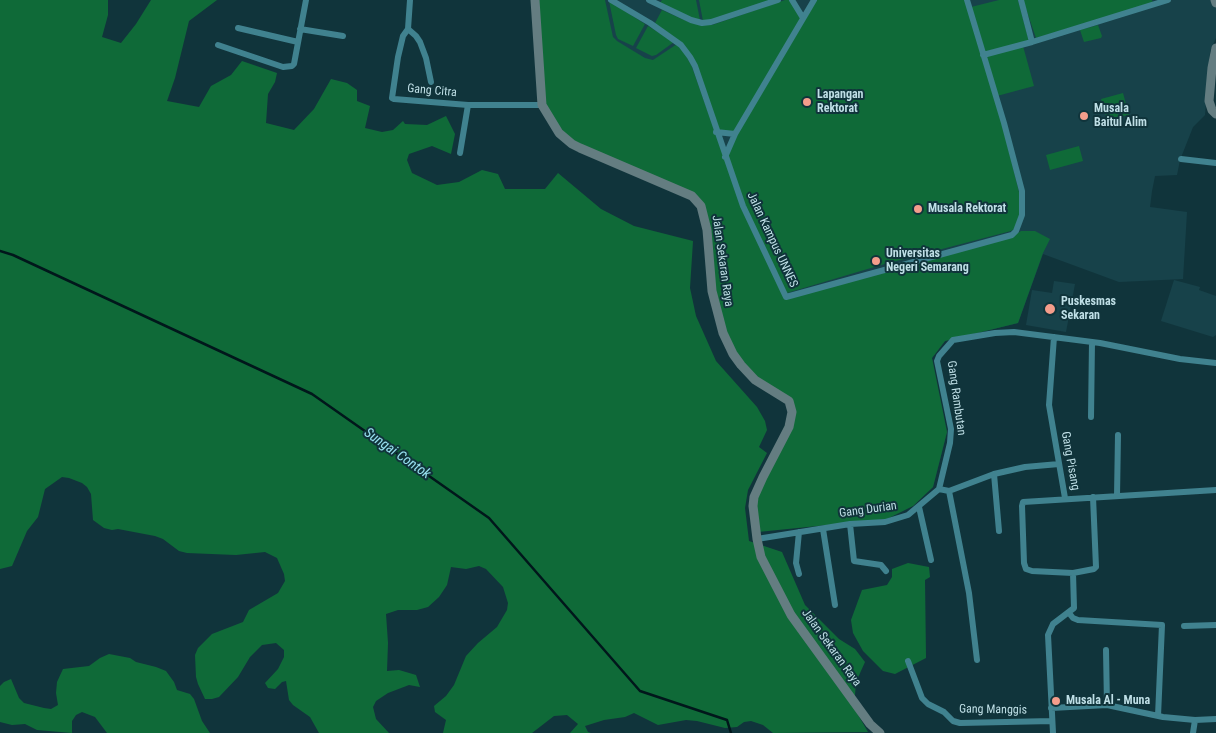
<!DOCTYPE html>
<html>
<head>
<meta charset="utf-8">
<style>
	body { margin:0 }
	canvas { display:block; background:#10343b }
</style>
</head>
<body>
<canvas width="1216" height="733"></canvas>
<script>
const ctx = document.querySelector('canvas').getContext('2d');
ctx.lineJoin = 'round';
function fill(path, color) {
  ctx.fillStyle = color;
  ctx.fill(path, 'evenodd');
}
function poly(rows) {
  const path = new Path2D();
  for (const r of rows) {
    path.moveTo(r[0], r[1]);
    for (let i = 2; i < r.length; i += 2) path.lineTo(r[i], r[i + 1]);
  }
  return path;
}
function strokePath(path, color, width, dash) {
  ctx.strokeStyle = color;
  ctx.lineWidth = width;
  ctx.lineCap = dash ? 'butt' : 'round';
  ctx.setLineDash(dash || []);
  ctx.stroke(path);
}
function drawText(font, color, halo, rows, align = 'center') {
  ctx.font = font + ' "Roboto Condensed",sans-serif';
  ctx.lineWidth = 4;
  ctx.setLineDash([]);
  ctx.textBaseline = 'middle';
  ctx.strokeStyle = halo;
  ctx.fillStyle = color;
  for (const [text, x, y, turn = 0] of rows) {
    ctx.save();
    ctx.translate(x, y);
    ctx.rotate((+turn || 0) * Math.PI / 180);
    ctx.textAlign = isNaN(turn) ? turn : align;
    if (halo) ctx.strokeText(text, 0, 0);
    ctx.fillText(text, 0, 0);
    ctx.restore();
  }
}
const built = poly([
	[537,0,1216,0,1216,38,1210,52,1205,115,1193,127,1180,160,1177,175,1155,176,1152,191,1150,207,1187,212,1183,279,1119,282,1043,254,1018,323,945,341,932,358,947,432,933,487,913,506,794,416,706,214],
	[1174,280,1200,287,1199,290,1216,296,1216,335,1213,337,1161,321],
	[1054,281,1075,284,1066,332,1026,325,1032,290,1052,293]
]);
const green = poly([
	[0,0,108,0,108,15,102,37,121,43,136,24,151,0,217,0,189,21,175,78,167,101,199,107,211,86,231,75,242,61,277,73,275,82,268,94,266,123,294,130,314,109,331,79,347,83,357,90,357,101,370,106,365,128,382,132,393,130,403,121,405,124,427,125,446,116,455,134,451,154,432,146,409,154,407,160,412,173,437,185,459,182,482,170,498,174,505,189,545,189,558,173,601,209,634,226,693,241,690,288,696,316,716,361,757,407,765,421,767,430,759,447,767,453,748,490,745,508,749,541,782,552,805,605,839,639,855,649,865,662,856,682,854,708,868,732,773,733,763,725,751,721,744,722,737,727,725,728,697,721,686,720,658,725,634,713,625,717,604,720,585,726,588,732,591,733,570,733,578,724,567,715,554,716,532,733,443,733,446,720,435,712,434,706,446,696,454,685,466,656,478,643,497,627,507,610,508,603,503,587,486,569,479,566,466,569,451,567,447,585,439,597,428,607,417,610,398,610,386,614,388,643,387,671,399,670,416,675,420,687,409,685,388,693,376,701,373,707,376,719,389,733,319,733,310,717,293,705,289,700,286,681,282,682,275,689,268,688,265,683,278,669,284,657,284,650,276,643,262,645,250,657,238,677,219,697,212,699,205,699,198,684,196,677,195,655,198,648,212,634,243,622,249,610,278,593,285,581,284,574,277,558,265,552,236,555,187,553,179,551,163,539,155,536,118,529,112,530,104,528,93,520,91,494,87,487,82,483,69,478,62,477,45,489,38,517,27,531,12,566,0,569],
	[537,0,605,0,613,37,617,41,645,58,653,60,677,44,683,50,692,67,742,208,785,299,1013,236,1021,231,1035,231,1050,239,1043,253,1018,323,945,341,932,358,947,432,933,487,913,506,887,519,758,532,755,498,793,406,761,380,748,368,736,352,720,317,702,203,574,141,564,132,553,119,545,104],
	[662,0,696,0,700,20,692,19,660,3],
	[699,0,774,0,711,20,703,21],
	[785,0,789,0,802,17,734,132,717,131,691,56,655,23,662,10,691,23,712,25],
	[816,0,966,0,1002,124,1019,192,1020,214,1014,229,1011,231,881,265,787,293,744,205,727,157,736,135],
	[999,0,1018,0,1029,41,984,52,971,7],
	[1023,0,1152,0,1153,3,1036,38],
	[609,1,645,24,633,46,618,39,616,35],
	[1098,25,1102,36,1101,38,1084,42,1080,30],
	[648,26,674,42,656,55,652,56,636,48],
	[1023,46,1034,86,997,96,986,56],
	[1123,93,1129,115,1107,120,1101,99],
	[1079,146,1083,161,1050,170,1046,155],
	[908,563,929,567,930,577,925,580,926,658,895,674,883,671,863,651,853,633,851,620,862,590,887,585,892,577,892,569],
	[109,654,130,658,136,662,156,667,166,671,174,682,177,690,190,694,194,699,202,721,210,733,107,733,95,717,82,712,76,715,72,721,72,733,37,730,25,724,12,725,0,722,0,686,4,682,11,679,19,698,24,703,44,708,51,709,58,705,56,693,57,682,63,669,89,666,100,658]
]);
const stream = poly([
	[0,251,13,255,312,394,489,518,640,691,727,720,731,733]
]);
const street = poly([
	[410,0,408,29,403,36,398,57,392,98,394,99,468,105,542,105],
	[611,0,650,23,681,45,690,57,695,66,743,206,786,297,1012,235,1016,231,1022,215,1022,191,1004,123,967,0],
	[649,0,691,20,702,23,711,22,778,0],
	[792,0,803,18],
	[1021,0,1032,42],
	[238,28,298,42],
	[300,29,343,36],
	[408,29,416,36,420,42,426,58,431,82],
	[218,45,283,67,292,66,294,64,306,0],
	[983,55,1032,42,1168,0],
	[716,132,735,134],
	[460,153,468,105],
	[725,157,735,134,814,0],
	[1181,159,1216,163],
	[1054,337,1049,405,1065,498],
	[1091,417,1092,342],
	[994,474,999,531],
	[939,489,950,443,951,429,937,361,939,356,953,340,995,333,1014,332,1100,343,1180,359,1216,363],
	[949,491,969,593,977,660],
	[1117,496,1118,435],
	[919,507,931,560],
	[850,524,854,561,881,565,886,571],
	[823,529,835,605],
	[799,532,796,563,799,574],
	[757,539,850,524,885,522,908,515,939,489,949,491,994,474,1025,467,1059,464],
	[1073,573,1032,571,1026,569,1024,563,1022,506,1023,502,1216,490],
	[1069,613,1073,618,1078,620,1162,625,1158,716],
	[1184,626,1216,625],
	[1106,650,1107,705],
	[908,661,922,698,928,704,944,712,953,721,960,723,1052,721],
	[1051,708,1107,705,1163,717,1195,720,1216,719],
	[1053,733,1048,635,1053,624,1074,608,1073,573,1094,569,1096,567,1093,497],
	[1193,733,1195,720]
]);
const secondary = poly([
	[535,0,542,105,559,133,572,144,580,148,692,196,701,206,707,230,712,291,723,333,733,354,741,365,755,380,789,401,792,412,789,427,763,477,754,497,753,506,757,539,761,557,791,615,870,724,880,733],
	[1215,0,1216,3],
	[1216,48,1212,68,1209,101,1212,110,1216,114]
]);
const markers = [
	[807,102,5,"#f49d8b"],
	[1084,116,5,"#f49d8b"],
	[918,209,5,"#f49d8b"],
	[876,261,5,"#f49d8b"],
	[1050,309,6,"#f49d8b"],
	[1056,701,5,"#f49d8b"]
];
const streetNames = [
	["Gang Citra",432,91,5],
	["Jalan Kampus UNNES",772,240,65],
	["Jalan Sekaran Raya",722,261,82],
	["Gang Rambutan",956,398,82],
	["Gang Pisang",1070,461,80],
	["Gang Durian",868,510,-8],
	["Jalan Sekaran Raya",831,648,54],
	["Gang Manggis",993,710,1]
];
const poiNames = [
	["Lapangan",817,95],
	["Rektorat",817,109],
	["Musala",1094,109],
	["Baitul Alim",1094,123],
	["Musala Rektorat",928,209],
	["Universitas",886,254],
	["Negeri Semarang",886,268],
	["Puskesmas",1061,302],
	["Sekaran",1061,316],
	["Musala Al - Muna",1066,701]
];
const waterNames = [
	["Sungai Contok",397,454,35]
];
fill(built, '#17424a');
fill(green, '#0f6a38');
strokePath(stream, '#01171b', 2.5);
strokePath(street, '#40828f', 6);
strokePath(secondary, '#647d81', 9);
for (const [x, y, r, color] of markers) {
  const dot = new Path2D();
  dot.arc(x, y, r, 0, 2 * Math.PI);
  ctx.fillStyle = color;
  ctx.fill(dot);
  strokePath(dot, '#10343b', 2);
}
drawText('12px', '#bfdfe6', '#10343b', streetNames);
drawText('bold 12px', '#bfdfe6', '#10343b', poiNames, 'left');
drawText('italic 14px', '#98e1f1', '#10343b', waterNames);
</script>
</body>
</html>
